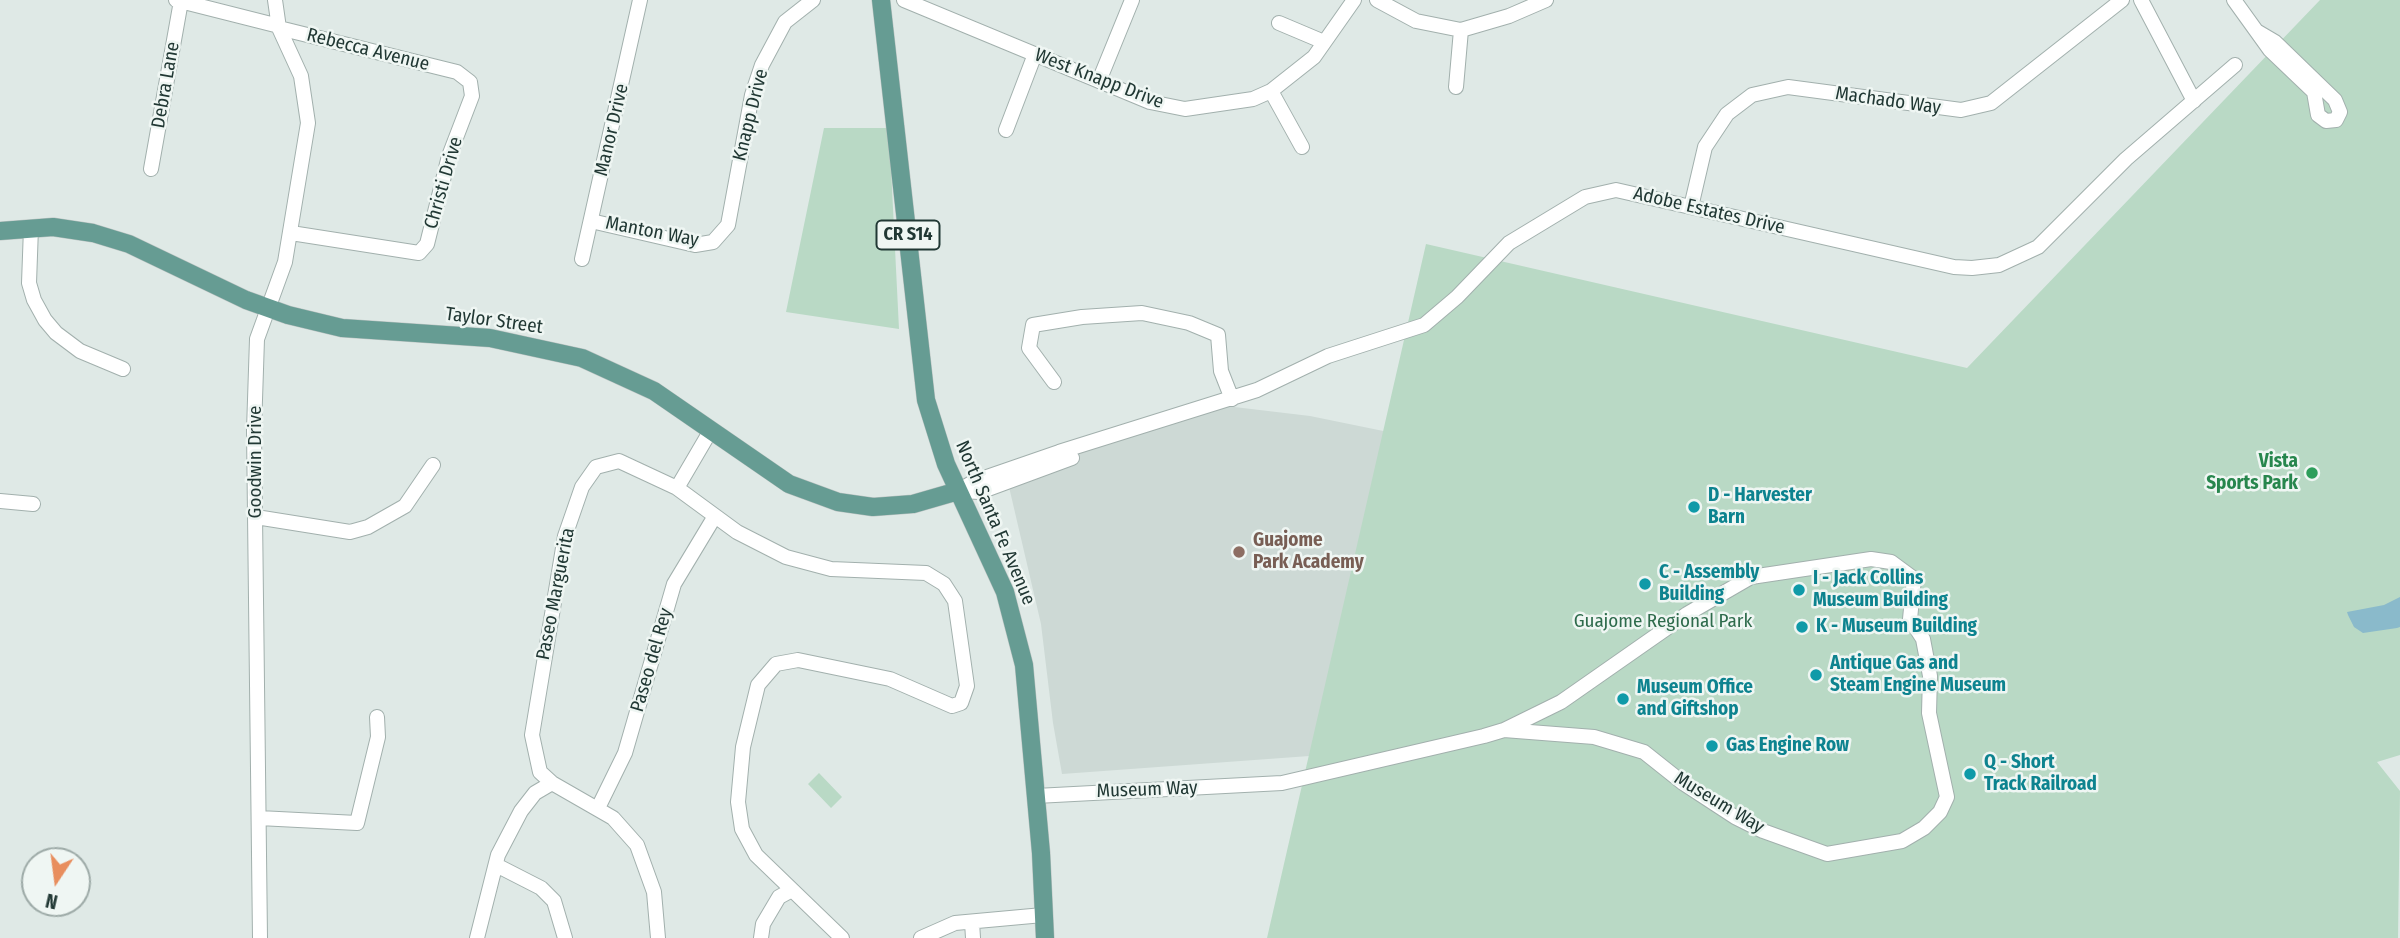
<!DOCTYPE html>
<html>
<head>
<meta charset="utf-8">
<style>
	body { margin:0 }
	#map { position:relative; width:2400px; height:938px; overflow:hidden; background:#dfe9e6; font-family:"Fira Sans Condensed",sans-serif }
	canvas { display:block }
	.north { position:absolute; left:21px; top:847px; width:70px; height:70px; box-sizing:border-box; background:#eff6f3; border:2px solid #9daaa7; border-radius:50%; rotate:193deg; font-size:19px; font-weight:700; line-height:28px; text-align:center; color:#213834 }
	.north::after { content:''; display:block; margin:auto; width:24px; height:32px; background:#e88e5e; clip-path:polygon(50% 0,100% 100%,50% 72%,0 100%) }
</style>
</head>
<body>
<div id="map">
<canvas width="2400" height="938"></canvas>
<div class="north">N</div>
</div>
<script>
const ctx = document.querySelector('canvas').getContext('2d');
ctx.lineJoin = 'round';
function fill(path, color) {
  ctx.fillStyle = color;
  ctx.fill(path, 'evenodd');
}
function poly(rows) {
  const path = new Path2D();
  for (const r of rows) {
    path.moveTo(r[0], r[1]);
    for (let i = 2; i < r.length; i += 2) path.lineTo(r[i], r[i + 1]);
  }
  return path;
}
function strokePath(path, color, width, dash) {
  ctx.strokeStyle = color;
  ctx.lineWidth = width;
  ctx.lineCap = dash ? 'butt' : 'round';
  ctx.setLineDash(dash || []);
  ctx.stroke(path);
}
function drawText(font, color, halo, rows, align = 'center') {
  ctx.font = font + ' "Fira Sans Condensed",sans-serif';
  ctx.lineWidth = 5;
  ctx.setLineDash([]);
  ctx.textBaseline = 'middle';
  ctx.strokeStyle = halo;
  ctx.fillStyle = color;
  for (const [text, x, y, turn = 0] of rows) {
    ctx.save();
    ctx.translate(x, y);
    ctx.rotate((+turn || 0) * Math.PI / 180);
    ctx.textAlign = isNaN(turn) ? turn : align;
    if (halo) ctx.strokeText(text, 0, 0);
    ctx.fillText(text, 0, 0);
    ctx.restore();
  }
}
const built = poly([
	[1226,406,1310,416,1398,434,1378,751,1062,774,1053,723,1041,624,1006,474]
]);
const green = poly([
	[2320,0,2400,0,2400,755,2377,762,2400,791,2398,938,1267,938,1426,244,1967,368],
	[824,128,889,128,899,329,786,312],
	[819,773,842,797,831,808,808,784]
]);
const water = poly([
	[2400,597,2400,627,2397,628,2363,633,2354,627,2348,615,2347,612,2384,605]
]);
const minor = poly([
	[176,0,279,26],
	[904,0,1150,102,1185,109,1253,99,1271,91,1314,57,1354,0],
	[1377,0,1416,21,1461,30,1509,16,1546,0],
	[2141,0,2194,101],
	[2234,0,2270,50,2314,92,2318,115,2326,121,2336,120,2340,112,2335,100,2275,42,2258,32],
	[1279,23,1324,42],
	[279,28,457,72,470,82,472,96,449,156,427,244,419,253,291,233],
	[1099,81,1132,0],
	[1456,87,1461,30],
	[1271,91,1302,147],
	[1006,130,1035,54],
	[151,169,181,1],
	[1691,207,1705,147,1727,114,1752,95,1788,87,1961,110,1991,103,2122,0],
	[591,221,695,245,713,242,728,225,752,95,762,65,785,22,813,0],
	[31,228,29,283,34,300,45,320,56,333,80,351,123,369],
	[582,259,640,0],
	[1054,382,1029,348,1033,325,1082,317,1142,313,1189,323,1218,335,1221,371,1232,399],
	[677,488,711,430],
	[958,491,975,481,1059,452,1257,390,1328,356,1424,325,1457,297,1509,243,1585,197,1616,190,1954,267,1972,268,1999,265,2038,247,2126,159,2235,65],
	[959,491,980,492,1072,458],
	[0,501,33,504],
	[256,517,350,532,368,527,405,506,433,465],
	[1036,796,1282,783,1484,736,1504,730,1561,702,1687,614,1751,577,1871,559,1891,562,1914,579,1910,619,1923,639,1930,676,1929,713,1947,797,1940,812,1924,828,1902,841,1827,854,1763,831,1735,817,1683,783,1644,752,1594,737,1504,730],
	[598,808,625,753,674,584,715,516],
	[259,818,357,823,378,737,377,717],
	[496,865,541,888,554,901,565,938],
	[972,922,973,938],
	[260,938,254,430,257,339,285,262,308,123,301,76,279,28,275,0],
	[477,938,498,855,521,811,535,793,552,783],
	[658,938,654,892,637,845,613,818,552,783,540,772,532,735,565,536,582,487,596,467,619,461,677,488,737,532,786,557,831,569,926,573,944,584,955,601,967,686,961,703,952,706,890,679,798,660,776,664,758,685,743,747,738,802,742,829,756,855,842,938],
	[761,938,763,924,779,897,790,891],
	[921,938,955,923,1043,915]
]);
const major = poly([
	[881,0,926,400,946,464,1005,592,1024,665,1041,853,1045,938],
	[0,231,53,227,93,233,129,244,246,300,288,315,342,328,490,338,582,358,654,391,789,484,838,502,873,507,913,504,958,491]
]);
const markers = [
	[2312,473,7,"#2e9e5b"],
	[1694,507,7,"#0f9aa8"],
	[1239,552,7,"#8d6e63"],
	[1645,584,7,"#0f9aa8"],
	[1799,590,7,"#0f9aa8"],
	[1802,627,7,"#0f9aa8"],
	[1816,675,7,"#0f9aa8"],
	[1623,699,7,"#0f9aa8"],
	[1712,746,7,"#0f9aa8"],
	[1970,774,7,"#0f9aa8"]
];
const shields = [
	[908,235,63]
];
const shieldNames = [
	["CR S14",908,235]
];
const streetNames = [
	["Rebecca Avenue",368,50,14],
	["West Knapp Drive",1099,79,21],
	["Debra Lane",166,85,-80],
	["Machado Way",1888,101,8],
	["Knapp Drive",751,115,-76],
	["Manor Drive",612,130,-77],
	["Christi Drive",444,183,-74],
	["Adobe Estates Drive",1709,211,13],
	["Manton Way",652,232,11],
	["Taylor Street",494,321,8],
	["Goodwin Drive",256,462,-90],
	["North Santa Fe Avenue",995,523,67],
	["Paseo Marguerita",556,594,-79],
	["Paseo del Rey",652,660,-74],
	["Museum Way",1147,790,-2],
	["Museum Way",1719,803,31]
];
const leisureNames = [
	["Vista",2298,462],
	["Sports Park",2298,484]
];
const cultureNames = [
	["D - Harvester",1708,496],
	["Barn",1708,518],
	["C - Assembly",1659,573],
	["Building",1659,595],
	["I - Jack Collins",1813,579],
	["Museum Building",1813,601],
	["K - Museum Building",1816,627],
	["Antique Gas and",1830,664],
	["Steam Engine Museum",1830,686],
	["Museum Office",1637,688],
	["and Giftshop",1637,710],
	["Gas Engine Row",1726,746],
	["Q - Short",1984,763],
	["Track Railroad",1984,785]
];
const educationNames = [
	["Guajome",1253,541],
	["Park Academy",1253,563]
];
const parkNames = [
	["Guajome Regional Park",1663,622]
];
fill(built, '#cdd9d5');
fill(green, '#b9d9c5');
fill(water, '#8abacb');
strokePath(minor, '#a2b0ad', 16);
strokePath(major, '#bcc3c2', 19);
strokePath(minor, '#fff', 14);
strokePath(major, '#669c93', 18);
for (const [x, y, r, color] of markers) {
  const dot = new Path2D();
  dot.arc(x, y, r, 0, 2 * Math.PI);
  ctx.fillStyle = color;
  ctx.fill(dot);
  strokePath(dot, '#eff6f3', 2.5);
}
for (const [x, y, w] of shields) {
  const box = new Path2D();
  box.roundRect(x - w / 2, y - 14.5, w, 29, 5);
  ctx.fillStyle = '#eff6f3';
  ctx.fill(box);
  strokePath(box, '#213834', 2);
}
drawText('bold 18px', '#213834', null, shieldNames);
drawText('19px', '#213834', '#eff6f3', streetNames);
drawText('bold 19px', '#27864d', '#eff6f3', leisureNames, 'right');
drawText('bold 19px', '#0d838f', '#eff6f3', cultureNames, 'left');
drawText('bold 19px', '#785e54', '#eff6f3', educationNames, 'left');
drawText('19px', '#2e6b4c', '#eff6f3', parkNames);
</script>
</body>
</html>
